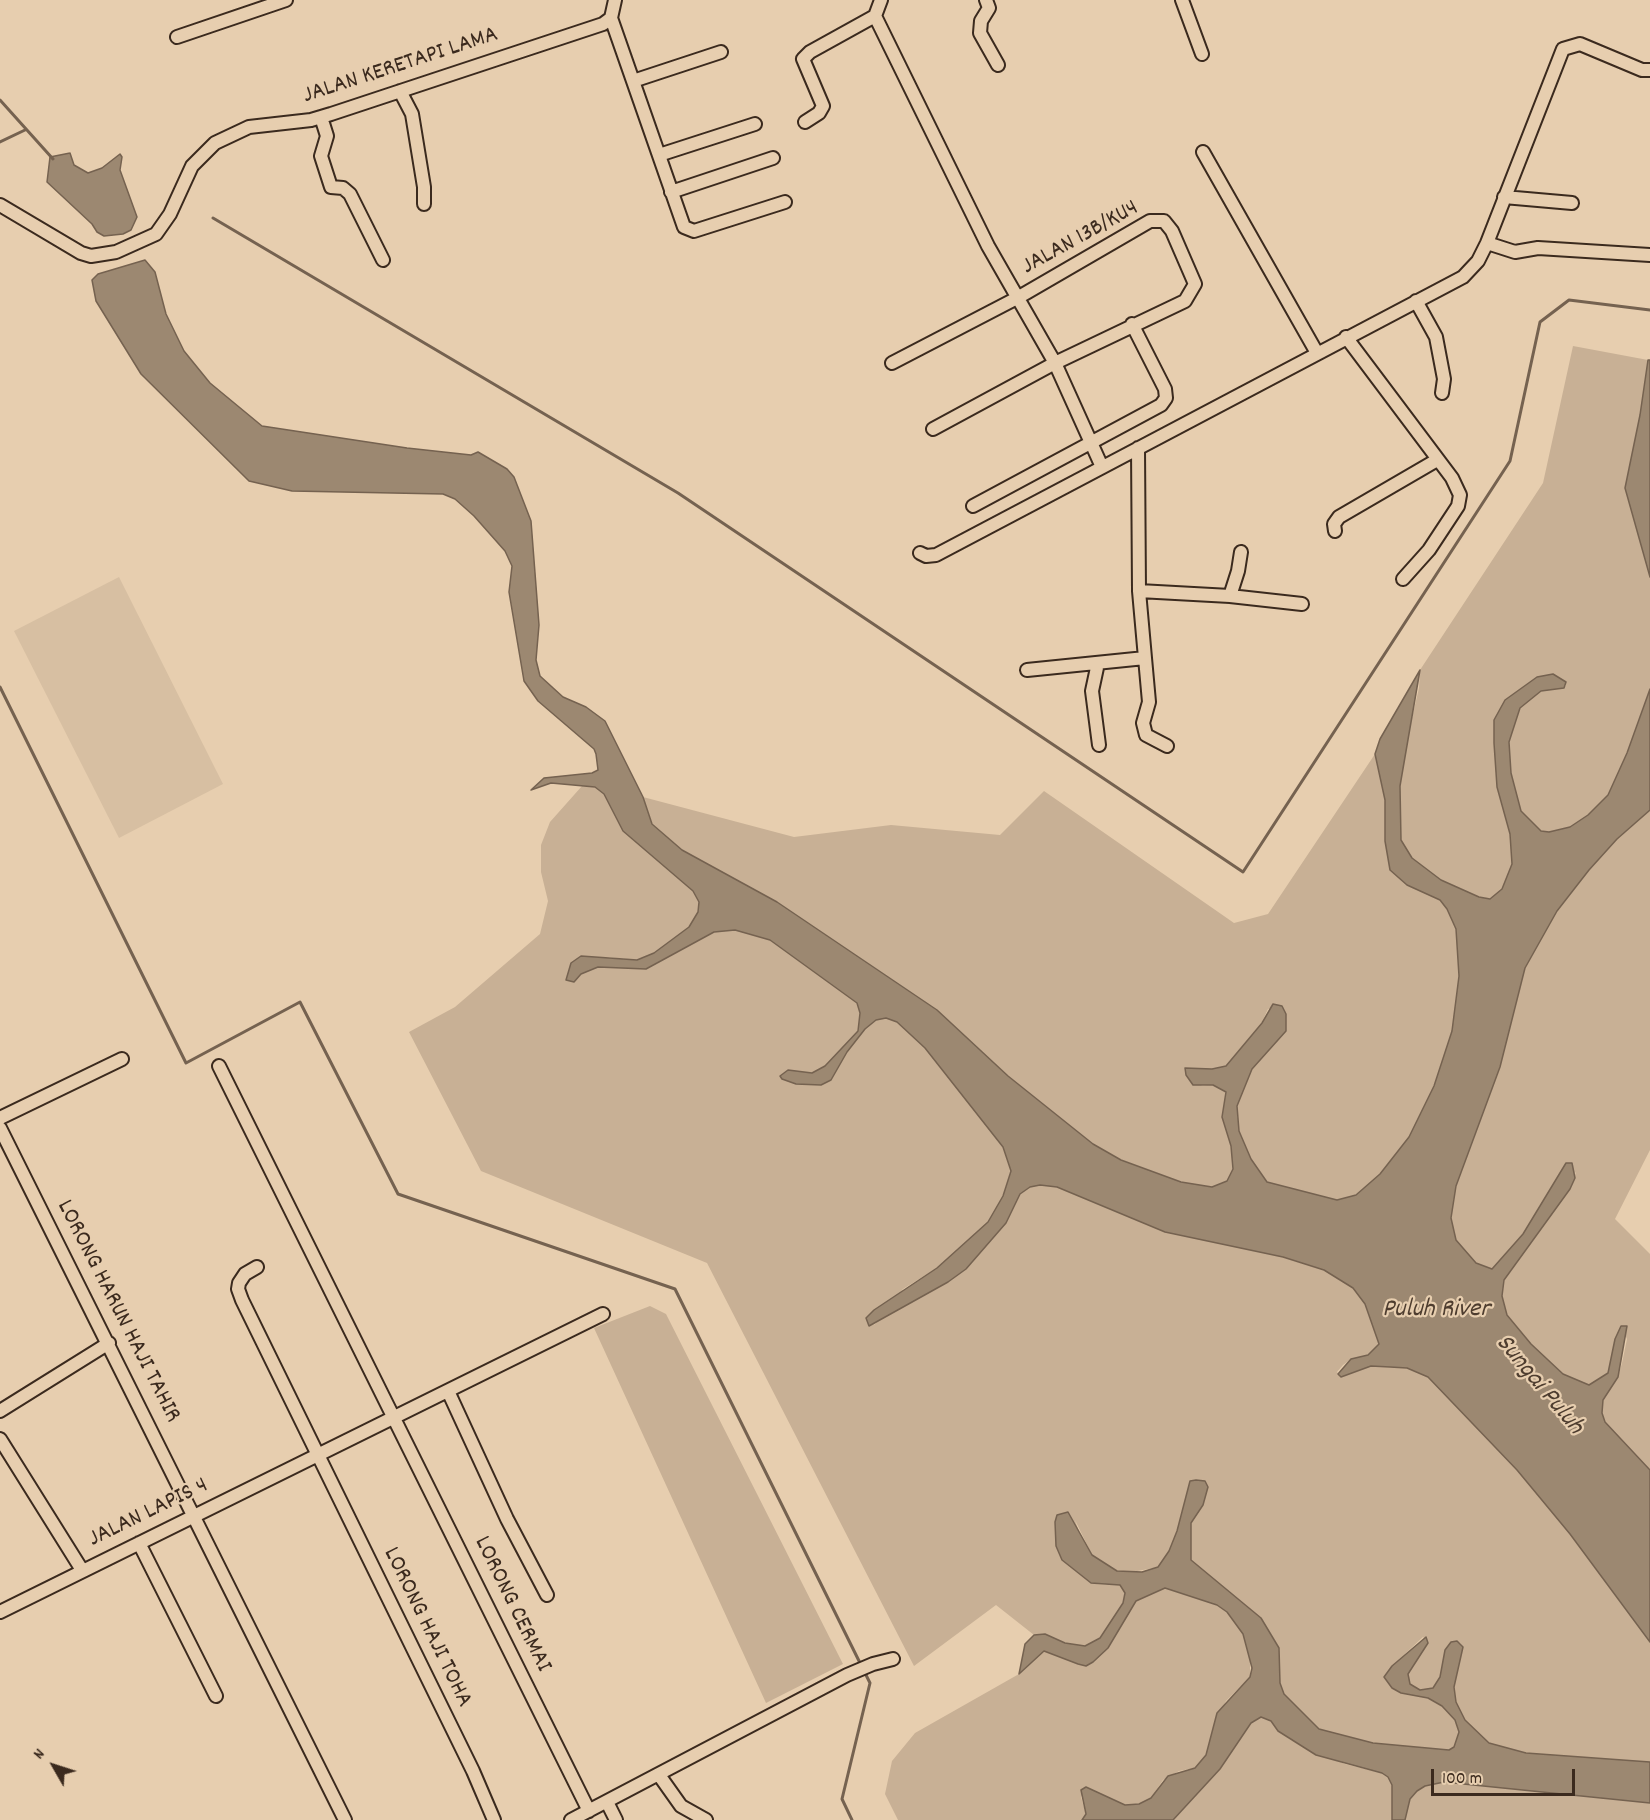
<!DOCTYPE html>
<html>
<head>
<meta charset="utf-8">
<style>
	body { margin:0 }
	#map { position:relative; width:1650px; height:1820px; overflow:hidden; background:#e7ceaf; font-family:Dekko,sans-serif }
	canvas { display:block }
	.north { position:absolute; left:24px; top:1736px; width:60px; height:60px; -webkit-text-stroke:4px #e7ceaf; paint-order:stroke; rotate:309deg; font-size:16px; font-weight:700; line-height:24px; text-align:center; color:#3b2a1e }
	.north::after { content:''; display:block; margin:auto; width:21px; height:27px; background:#3b2a1e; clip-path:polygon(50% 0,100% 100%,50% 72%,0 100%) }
	.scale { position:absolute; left:1431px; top:1769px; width:144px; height:27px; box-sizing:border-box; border:3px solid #3b2a1e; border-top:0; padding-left:8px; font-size:18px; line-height:21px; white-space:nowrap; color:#3b2a1e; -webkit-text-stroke:4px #e7ceaf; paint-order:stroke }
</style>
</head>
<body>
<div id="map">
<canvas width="1650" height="1820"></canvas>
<div class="north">N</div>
<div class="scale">100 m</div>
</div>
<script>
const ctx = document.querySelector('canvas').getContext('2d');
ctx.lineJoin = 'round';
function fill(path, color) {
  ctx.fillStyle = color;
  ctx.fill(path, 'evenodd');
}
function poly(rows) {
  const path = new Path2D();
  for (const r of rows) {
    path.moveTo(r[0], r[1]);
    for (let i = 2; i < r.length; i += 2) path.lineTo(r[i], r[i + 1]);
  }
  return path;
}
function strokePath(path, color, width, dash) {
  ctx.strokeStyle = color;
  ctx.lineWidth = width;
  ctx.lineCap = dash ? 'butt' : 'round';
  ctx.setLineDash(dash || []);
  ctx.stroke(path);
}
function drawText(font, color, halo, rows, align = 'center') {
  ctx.font = font + ' Dekko,sans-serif';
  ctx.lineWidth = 4.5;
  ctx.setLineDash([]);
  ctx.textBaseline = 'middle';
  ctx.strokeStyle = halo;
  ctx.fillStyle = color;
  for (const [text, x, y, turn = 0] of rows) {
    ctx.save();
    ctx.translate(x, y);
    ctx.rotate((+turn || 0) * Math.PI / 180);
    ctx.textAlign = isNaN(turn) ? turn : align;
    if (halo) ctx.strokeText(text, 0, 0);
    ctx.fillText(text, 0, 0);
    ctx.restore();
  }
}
const built = poly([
	[119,577,223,784,119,838,14,631]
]);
const green = poly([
	[1573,346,1648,360,1640,415,1625,488,1650,573,1650,689,1627,753,1608,795,1588,815,1570,827,1549,832,1541,832,1521,811,1511,773,1509,742,1520,708,1530,698,1541,691,1564,688,1566,685,1553,674,1494,720,1497,787,1510,834,1512,864,1502,889,1491,899,1479,897,1441,880,1412,858,1401,840,1400,786,1407,739,1419,688,1420,670,1543,483],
	[1375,754,1385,800,1385,841,1407,885,1440,900,1447,909,1456,929,1459,976,1452,1031,1434,1086,1409,1137,1380,1174,1356,1195,1337,1200,1267,1182,1251,1159,1239,1131,1237,1106,1244,1086,1252,1069,1286,1031,1286,1014,1282,1006,1268,1009,1262,1022,1226,1066,1212,1069,1185,1068,1202,1086,1213,1085,1226,1092,1222,1117,1231,1146,1233,1169,1228,1181,1212,1187,1181,1182,1122,1160,1093,1144,1008,1076,937,1010,777,902,682,850,652,823,643,797,794,837,891,825,1000,835,1044,791,1234,923,1268,914],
	[582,786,595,787,604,794,623,831,693,891,699,902,698,912,689,927,654,953,638,960,605,957,581,974,598,967,646,969,714,932,735,930,770,940,857,1003,860,1013,858,1031,825,1066,812,1073,797,1071,796,1084,821,1085,831,1080,847,1052,865,1029,876,1020,886,1018,897,1022,925,1048,1003,1147,1011,1170,1003,1196,988,1223,937,1268,903,1289,873,1326,881,1318,920,1297,1006,1223,1020,1194,1030,1187,1040,1185,1057,1187,1324,1270,1353,1288,1365,1304,1379,1344,1368,1355,1351,1359,1343,1365,1337,1372,1341,1377,1371,1366,1407,1368,1428,1377,1517,1470,1570,1534,1650,1642,1650,1762,1526,1753,1489,1743,1465,1721,1456,1702,1454,1687,1463,1647,1460,1643,1451,1642,1445,1650,1440,1677,1433,1688,1420,1690,1410,1684,1408,1674,1428,1643,1423,1637,1392,1666,1401,1693,1428,1698,1442,1706,1455,1720,1459,1733,1454,1747,1449,1750,1373,1743,1319,1729,1284,1694,1280,1683,1279,1648,1261,1618,1191,1560,1191,1523,1203,1505,1205,1481,1196,1480,1190,1482,1177,1531,1169,1551,1159,1567,1127,1573,1117,1571,1101,1563,1092,1555,1075,1520,1097,1584,1120,1585,1125,1589,1123,1604,1100,1638,1085,1646,1065,1643,1045,1634,1034,1635,996,1605,914,1666,707,1263,481,1171,409,1032,455,1007,540,934,548,901,541,872,541,845,550,822],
	[1650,810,1650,1150,1615,1219,1650,1254,1650,1470,1605,1422,1602,1413,1603,1400,1618,1377,1622,1363,1627,1339,1621,1326,1608,1373,1589,1385,1563,1374,1531,1344,1507,1314,1502,1296,1504,1280,1570,1189,1576,1172,1540,1205,1523,1234,1492,1269,1476,1263,1456,1240,1451,1218,1456,1186,1500,1067,1525,968,1557,911,1589,870,1617,839],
	[650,1306,666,1314,843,1664,766,1703,594,1328],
	[1165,1588,1217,1605,1227,1612,1243,1634,1250,1654,1250,1677,1226,1701,1213,1728,1206,1756,1195,1768,1179,1771,1163,1780,1151,1798,1140,1804,1125,1805,1086,1787,1081,1797,1086,1814,1082,1820,898,1820,885,1794,892,1761,915,1733,1019,1674,1044,1651,1078,1664,1086,1666,1093,1662,1108,1648,1136,1601],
	[1261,1717,1271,1721,1278,1731,1291,1740,1345,1764,1382,1773,1388,1777,1392,1785,1392,1820,1173,1820,1220,1769,1251,1723],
	[1444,1782,1650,1803,1650,1820,1405,1820,1410,1799,1417,1791,1425,1786]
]);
const water = poly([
	[70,153,74,165,88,173,102,168,120,154,122,157,120,170,137,217,131,230,123,234,104,236,97,232,92,224,47,182,50,157,70,153],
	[145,260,155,272,166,314,184,351,210,383,262,426,407,448,471,455,478,452,507,469,514,477,531,521,539,625,536,660,540,676,563,697,586,707,605,721,643,797,652,824,682,850,777,902,937,1010,1008,1076,1093,1144,1121,1160,1181,1182,1212,1187,1227,1181,1233,1169,1231,1146,1222,1117,1226,1092,1213,1085,1193,1085,1186,1075,1185,1068,1212,1069,1226,1066,1262,1023,1273,1004,1282,1006,1286,1014,1286,1031,1252,1069,1237,1106,1239,1131,1251,1159,1267,1182,1337,1200,1356,1195,1380,1174,1409,1137,1434,1086,1452,1031,1459,976,1456,929,1447,909,1440,900,1407,885,1390,870,1385,841,1385,800,1375,754,1380,739,1420,670,1400,786,1401,840,1412,858,1441,880,1479,897,1490,899,1502,889,1512,864,1510,834,1497,787,1494,743,1494,720,1505,700,1537,677,1553,674,1566,682,1564,688,1541,691,1520,708,1509,742,1511,773,1521,811,1541,831,1549,832,1570,827,1588,815,1608,795,1627,753,1650,689,1650,810,1617,839,1589,870,1557,911,1525,968,1500,1067,1456,1186,1451,1218,1456,1240,1476,1263,1492,1269,1523,1234,1566,1163,1572,1163,1575,1178,1570,1189,1504,1280,1502,1296,1507,1315,1531,1344,1563,1374,1589,1385,1608,1373,1615,1339,1621,1326,1627,1326,1618,1377,1603,1400,1602,1413,1605,1422,1650,1470,1650,1642,1570,1534,1517,1470,1428,1377,1407,1368,1390,1367,1371,1366,1341,1377,1338,1374,1351,1359,1368,1355,1379,1344,1365,1304,1353,1288,1324,1270,1283,1257,1165,1232,1057,1187,1040,1185,1030,1187,1020,1194,1006,1223,966,1269,948,1282,869,1326,866,1318,874,1310,937,1268,988,1222,1003,1196,1011,1171,1003,1147,925,1048,897,1022,886,1018,876,1020,865,1029,847,1052,831,1080,821,1085,796,1084,782,1079,780,1076,788,1070,812,1073,825,1066,858,1031,860,1013,857,1003,770,940,735,930,714,932,646,969,598,967,581,974,574,982,566,980,571,963,581,956,637,960,654,953,689,927,698,912,699,902,693,891,623,831,604,794,595,787,551,783,531,790,544,778,592,773,598,770,596,754,594,749,538,701,524,681,509,592,512,566,505,551,474,516,455,499,443,494,292,491,249,481,141,374,96,301,92,280,98,274,145,260],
	[1648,360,1650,360,1650,577,1625,488,1640,415,1648,360],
	[1196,1480,1205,1481,1208,1487,1203,1505,1191,1523,1191,1560,1261,1618,1279,1648,1280,1683,1284,1694,1319,1729,1373,1743,1449,1750,1454,1747,1459,1732,1455,1720,1442,1706,1428,1698,1401,1693,1392,1688,1384,1677,1392,1666,1426,1637,1428,1643,1408,1674,1410,1684,1420,1690,1433,1688,1440,1677,1445,1650,1451,1642,1457,1641,1463,1647,1454,1687,1456,1702,1465,1720,1489,1743,1526,1753,1650,1762,1650,1803,1444,1782,1425,1786,1417,1791,1410,1799,1405,1820,1392,1820,1392,1785,1388,1777,1382,1773,1316,1755,1278,1731,1271,1721,1261,1717,1251,1723,1220,1769,1173,1820,1082,1820,1086,1814,1081,1790,1086,1787,1125,1805,1139,1804,1151,1798,1168,1776,1195,1768,1206,1755,1217,1713,1250,1677,1252,1668,1243,1634,1227,1612,1217,1605,1165,1588,1136,1601,1108,1648,1093,1662,1086,1666,1078,1664,1044,1651,1019,1674,1025,1644,1034,1635,1045,1634,1065,1643,1085,1646,1100,1638,1123,1603,1125,1593,1120,1585,1091,1583,1062,1560,1056,1546,1055,1522,1057,1515,1068,1512,1092,1555,1117,1571,1142,1572,1158,1567,1169,1551,1177,1531,1190,1481,1196,1480]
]);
const stream = poly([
	[0,100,53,159],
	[0,142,25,130],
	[213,218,678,493,1243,872,1510,461,1540,322,1569,300,1650,310],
	[0,687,186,1063,300,1002,398,1194,675,1289,862,1667],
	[852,1820,842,1799,870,1683,865,1673]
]);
const minor = poly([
	[881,0,875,16,988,246,1055,363,1102,467],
	[986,0,989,8,981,21,980,33,998,65],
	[1182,0,1202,54],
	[611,18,684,227,694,231,785,202],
	[177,37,286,0],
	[633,81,721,52],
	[400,91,412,114,424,187,424,204],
	[321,117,327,136,321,156,331,187,343,188,350,194,383,260],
	[805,122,819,113,823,106,803,59,810,52,875,16],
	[1203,152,1317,353],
	[659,155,755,124],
	[671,192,773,158],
	[1504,197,1572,203],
	[0,205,81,253,91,256,116,252,156,234,170,214,192,166,215,143,249,127,311,120,331,114,603,24,611,18,615,0],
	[1487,243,1515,252,1538,248,1650,255],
	[1416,301,1436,337,1444,379,1442,393],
	[1346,337,1452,478,1460,495,1458,506,1429,550,1403,579],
	[892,363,1019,297,1150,221,1164,221,1172,231,1195,284,1185,301,1055,363,933,429],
	[973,506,1161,405,1166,398,1165,389,1132,324],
	[1335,531,1334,524,1339,517,1437,460],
	[920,553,926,556,936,555,1463,277,1478,261,1487,243,1563,49,1580,44,1642,70,1650,70],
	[1139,591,1230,596,1238,571,1241,552],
	[1230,596,1302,604],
	[1145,658,1149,702,1143,723,1146,735,1167,746],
	[1098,663,1092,691,1099,745],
	[1027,670,1145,658,1139,591,1138,448],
	[219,1066,589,1811],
	[0,1118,122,1059],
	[0,1128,345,1820],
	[257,1267,245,1274,239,1283,238,1289,242,1300,473,1771,494,1820],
	[448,1391,507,1519,547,1595],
	[0,1411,109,1343],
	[0,1439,82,1570],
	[139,1543,216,1696],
	[0,1612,603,1314],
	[659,1775,681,1806,706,1820],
	[607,1802,616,1820],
	[571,1820,847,1675,873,1664,893,1659]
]);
const streetNames = [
	["JALAN KERETAPI LAMA",401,67,-18],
	["JALAN 13B/KU4",1081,239,-29],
	["LORONG HARUN HAJI TAHIR",117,1312,63],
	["JALAN LAPIS 4",149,1514,-26],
	["LORONG CERMAI",511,1605,64],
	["LORONG HAJI TOHA",426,1628,64]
];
const waterNames = [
	["Puluh River",1436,1311],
	["Sungai Puluh",1538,1386,50]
];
fill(built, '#d7bfa2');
fill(green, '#c8b095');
fill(water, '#9c8871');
strokePath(water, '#756250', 1.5);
strokePath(stream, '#756250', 3);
strokePath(minor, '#3b2a1e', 16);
strokePath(minor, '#e7ceaf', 12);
drawText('24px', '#3b2a1e', '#e7ceaf', streetNames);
drawText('italic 26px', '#4e3d2f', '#e7ceaf', waterNames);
</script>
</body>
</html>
